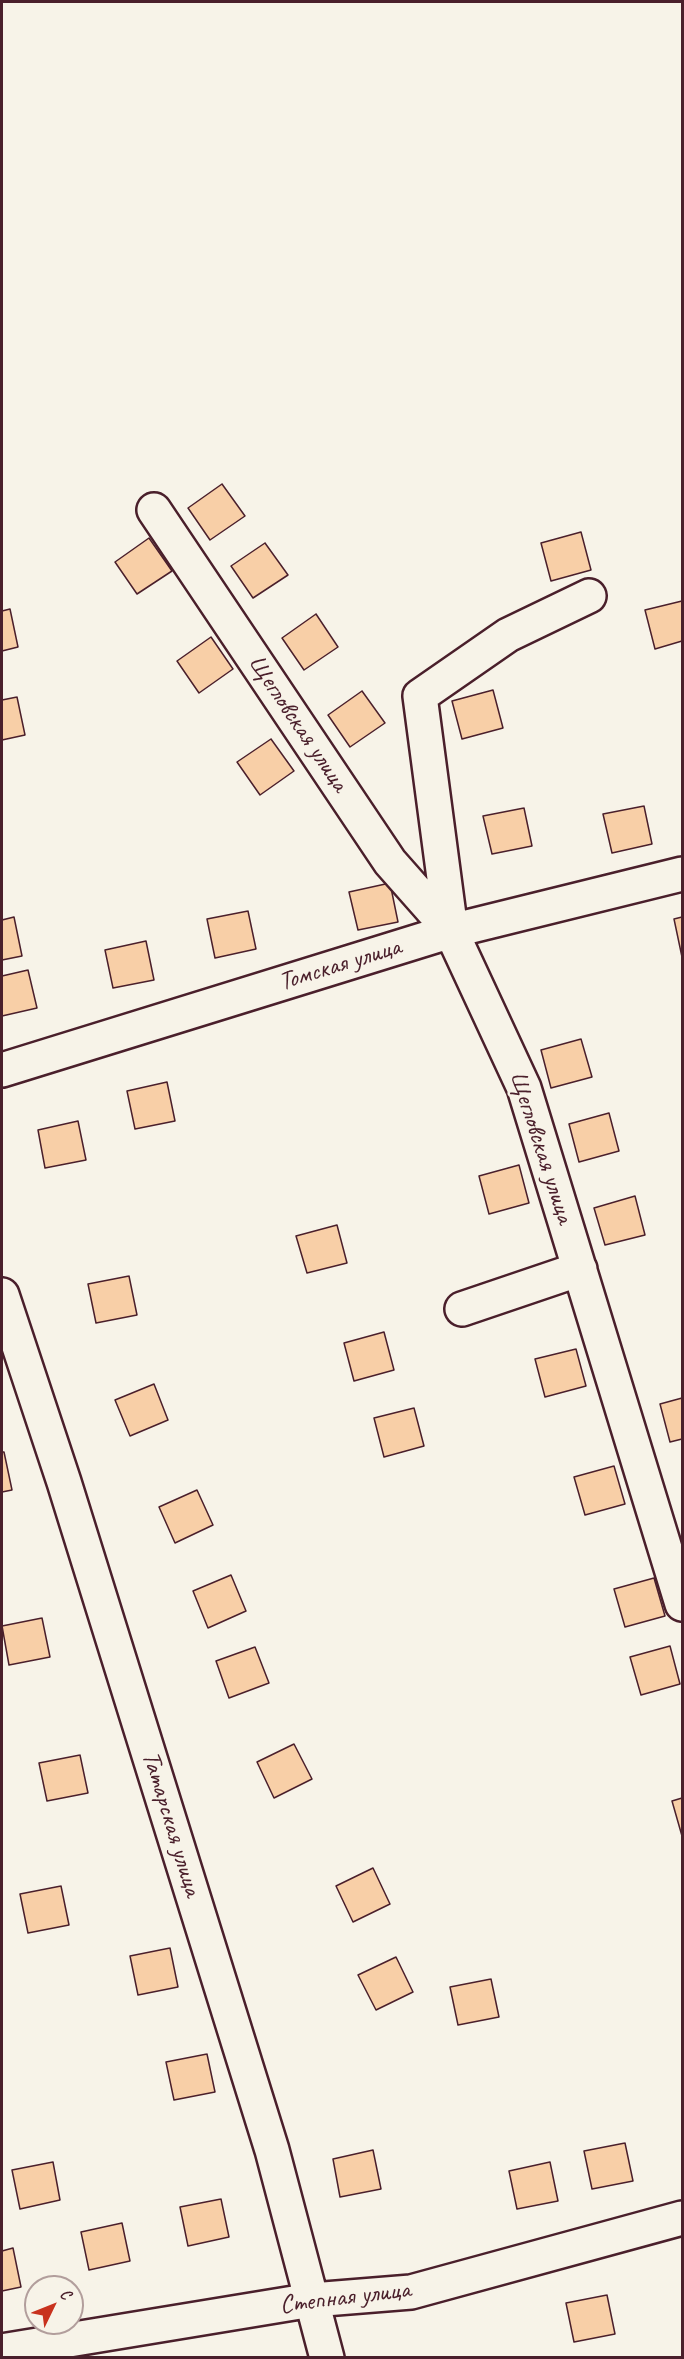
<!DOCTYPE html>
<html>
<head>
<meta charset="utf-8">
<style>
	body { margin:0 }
	#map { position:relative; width:684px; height:2359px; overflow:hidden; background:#f7f3e8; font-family:Caveat,sans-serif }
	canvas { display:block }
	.frame { position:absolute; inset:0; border:3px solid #4a1f2b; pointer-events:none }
	.north { position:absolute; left:24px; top:2275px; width:60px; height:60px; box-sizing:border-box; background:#f7f3e8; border:2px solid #b29e9c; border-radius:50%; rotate:47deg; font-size:16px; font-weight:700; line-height:24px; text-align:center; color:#4a1f2b }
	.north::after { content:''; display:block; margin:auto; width:21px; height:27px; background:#c8321e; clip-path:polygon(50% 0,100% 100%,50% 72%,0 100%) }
</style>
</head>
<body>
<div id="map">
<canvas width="684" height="2359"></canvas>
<div class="frame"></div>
<div class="north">С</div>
</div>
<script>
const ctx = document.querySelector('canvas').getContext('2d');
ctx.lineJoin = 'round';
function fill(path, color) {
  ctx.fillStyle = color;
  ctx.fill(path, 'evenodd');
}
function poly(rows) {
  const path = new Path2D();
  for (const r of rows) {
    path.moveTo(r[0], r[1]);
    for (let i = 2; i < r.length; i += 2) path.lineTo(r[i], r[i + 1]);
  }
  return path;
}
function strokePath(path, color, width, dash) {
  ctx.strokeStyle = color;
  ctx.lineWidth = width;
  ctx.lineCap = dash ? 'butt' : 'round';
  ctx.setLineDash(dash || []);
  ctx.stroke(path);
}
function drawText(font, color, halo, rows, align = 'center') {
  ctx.font = font + ' Caveat,sans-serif';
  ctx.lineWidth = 5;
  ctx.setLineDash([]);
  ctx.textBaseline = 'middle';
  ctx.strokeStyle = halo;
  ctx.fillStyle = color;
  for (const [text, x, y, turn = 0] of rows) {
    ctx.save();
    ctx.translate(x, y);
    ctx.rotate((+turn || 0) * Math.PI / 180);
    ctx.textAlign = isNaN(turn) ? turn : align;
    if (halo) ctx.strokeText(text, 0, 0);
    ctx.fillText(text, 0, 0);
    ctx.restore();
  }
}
const building = poly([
	[222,484,245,516,210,540,188,508,222,484],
	[581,532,591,570,551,581,541,543,581,532],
	[149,538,172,571,137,594,115,562,149,538],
	[265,543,288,575,253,598,231,566,265,543],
	[682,601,682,641,655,649,645,610,682,601],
	[10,609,18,647,2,651,2,611,10,609],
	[316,614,338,647,304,670,282,638,316,614],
	[211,637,233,669,199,693,177,661,211,637],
	[493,690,503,728,462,739,452,701,493,690],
	[362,691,385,723,350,747,328,715,362,691],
	[17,697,25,735,2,740,2,700,17,697],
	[271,739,294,771,260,795,237,762,271,739],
	[644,806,652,844,612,853,603,814,644,806],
	[524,808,532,846,492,854,483,816,524,808],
	[390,883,398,922,358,930,349,892,390,883],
	[248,911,256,949,215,958,207,919,248,911],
	[14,917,22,956,2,960,2,920,14,917],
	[682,917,682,957,674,919,682,917],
	[146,941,154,980,113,988,105,950,146,941],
	[28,970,37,1008,2,1016,2,976,28,970],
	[581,1039,592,1077,551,1088,541,1050,581,1039],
	[167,1082,175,1121,135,1129,127,1091,167,1082],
	[609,1113,619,1151,579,1162,569,1124,609,1113],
	[78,1121,86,1160,45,1168,38,1130,78,1121],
	[519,1165,529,1203,489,1214,479,1176,519,1165],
	[635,1196,645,1235,605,1245,594,1208,635,1196],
	[337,1225,347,1263,307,1273,296,1236,337,1225],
	[129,1276,137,1315,96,1323,88,1284,129,1276],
	[384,1332,394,1370,354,1381,344,1343,384,1332],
	[576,1349,586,1386,545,1397,535,1359,576,1349],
	[154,1384,168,1420,130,1436,115,1400,154,1384],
	[682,1398,682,1439,670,1442,660,1404,682,1398],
	[414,1408,424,1446,384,1457,374,1418,414,1408],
	[2,1452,4,1452,12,1490,2,1492,2,1452],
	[614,1466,625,1504,585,1515,574,1477,614,1466],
	[197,1490,213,1525,175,1543,159,1507,197,1490],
	[231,1575,246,1611,208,1628,193,1591,231,1575],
	[654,1578,665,1616,625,1627,614,1589,654,1578],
	[42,1618,50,1657,9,1665,2,1626,42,1618],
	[670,1646,680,1684,641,1695,630,1657,670,1646],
	[255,1647,269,1683,229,1698,216,1661,255,1647],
	[294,1744,312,1779,274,1798,257,1762,294,1744],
	[80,1755,88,1793,47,1801,39,1763,80,1755],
	[682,1798,682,1836,672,1801,682,1798],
	[373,1868,390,1904,353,1922,336,1886,373,1868],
	[61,1886,69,1925,28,1933,20,1894,61,1886],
	[170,1948,178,1987,138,1995,130,1956,170,1948],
	[396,1957,413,1992,376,2010,358,1975,396,1957],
	[491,1979,499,2017,458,2025,450,1987,491,1979],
	[207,2054,215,2092,174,2100,166,2062,207,2054],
	[625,2143,633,2181,592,2189,584,2151,625,2143],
	[373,2150,381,2189,340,2197,333,2159,373,2150],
	[53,2162,60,2200,20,2209,12,2170,53,2162],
	[550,2162,558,2201,517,2209,509,2171,550,2162],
	[221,2199,229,2237,188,2246,180,2207,221,2199],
	[122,2223,130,2261,89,2270,81,2232,122,2223],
	[13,2248,21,2287,2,2291,2,2251,13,2248],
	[607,2295,615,2334,574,2342,566,2303,607,2295]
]);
const minor = poly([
	[154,510,390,862,451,931,524,1088,682,1604],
	[451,931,420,696,508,635,589,596],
	[2,1070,451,931,682,874],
	[2,1295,64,1482,272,2150,327,2358],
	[462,1309,580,1269],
	[2,2351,312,2300,411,2292,682,2218]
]);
const streetNames = [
	["Щегловская улица",298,724,56],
	["Томская улица",340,965,-17],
	["Щегловская улица",541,1148,72],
	["Татарская улица",171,1824,73],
	["Степная улица",345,2298,-7]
];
fill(building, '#f8cfa7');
strokePath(building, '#4a1f2b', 1.5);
strokePath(minor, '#4a1f2b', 38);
strokePath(minor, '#f7f3e8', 33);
drawText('26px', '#4a1f2b', '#f7f3e8', streetNames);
</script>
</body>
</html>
